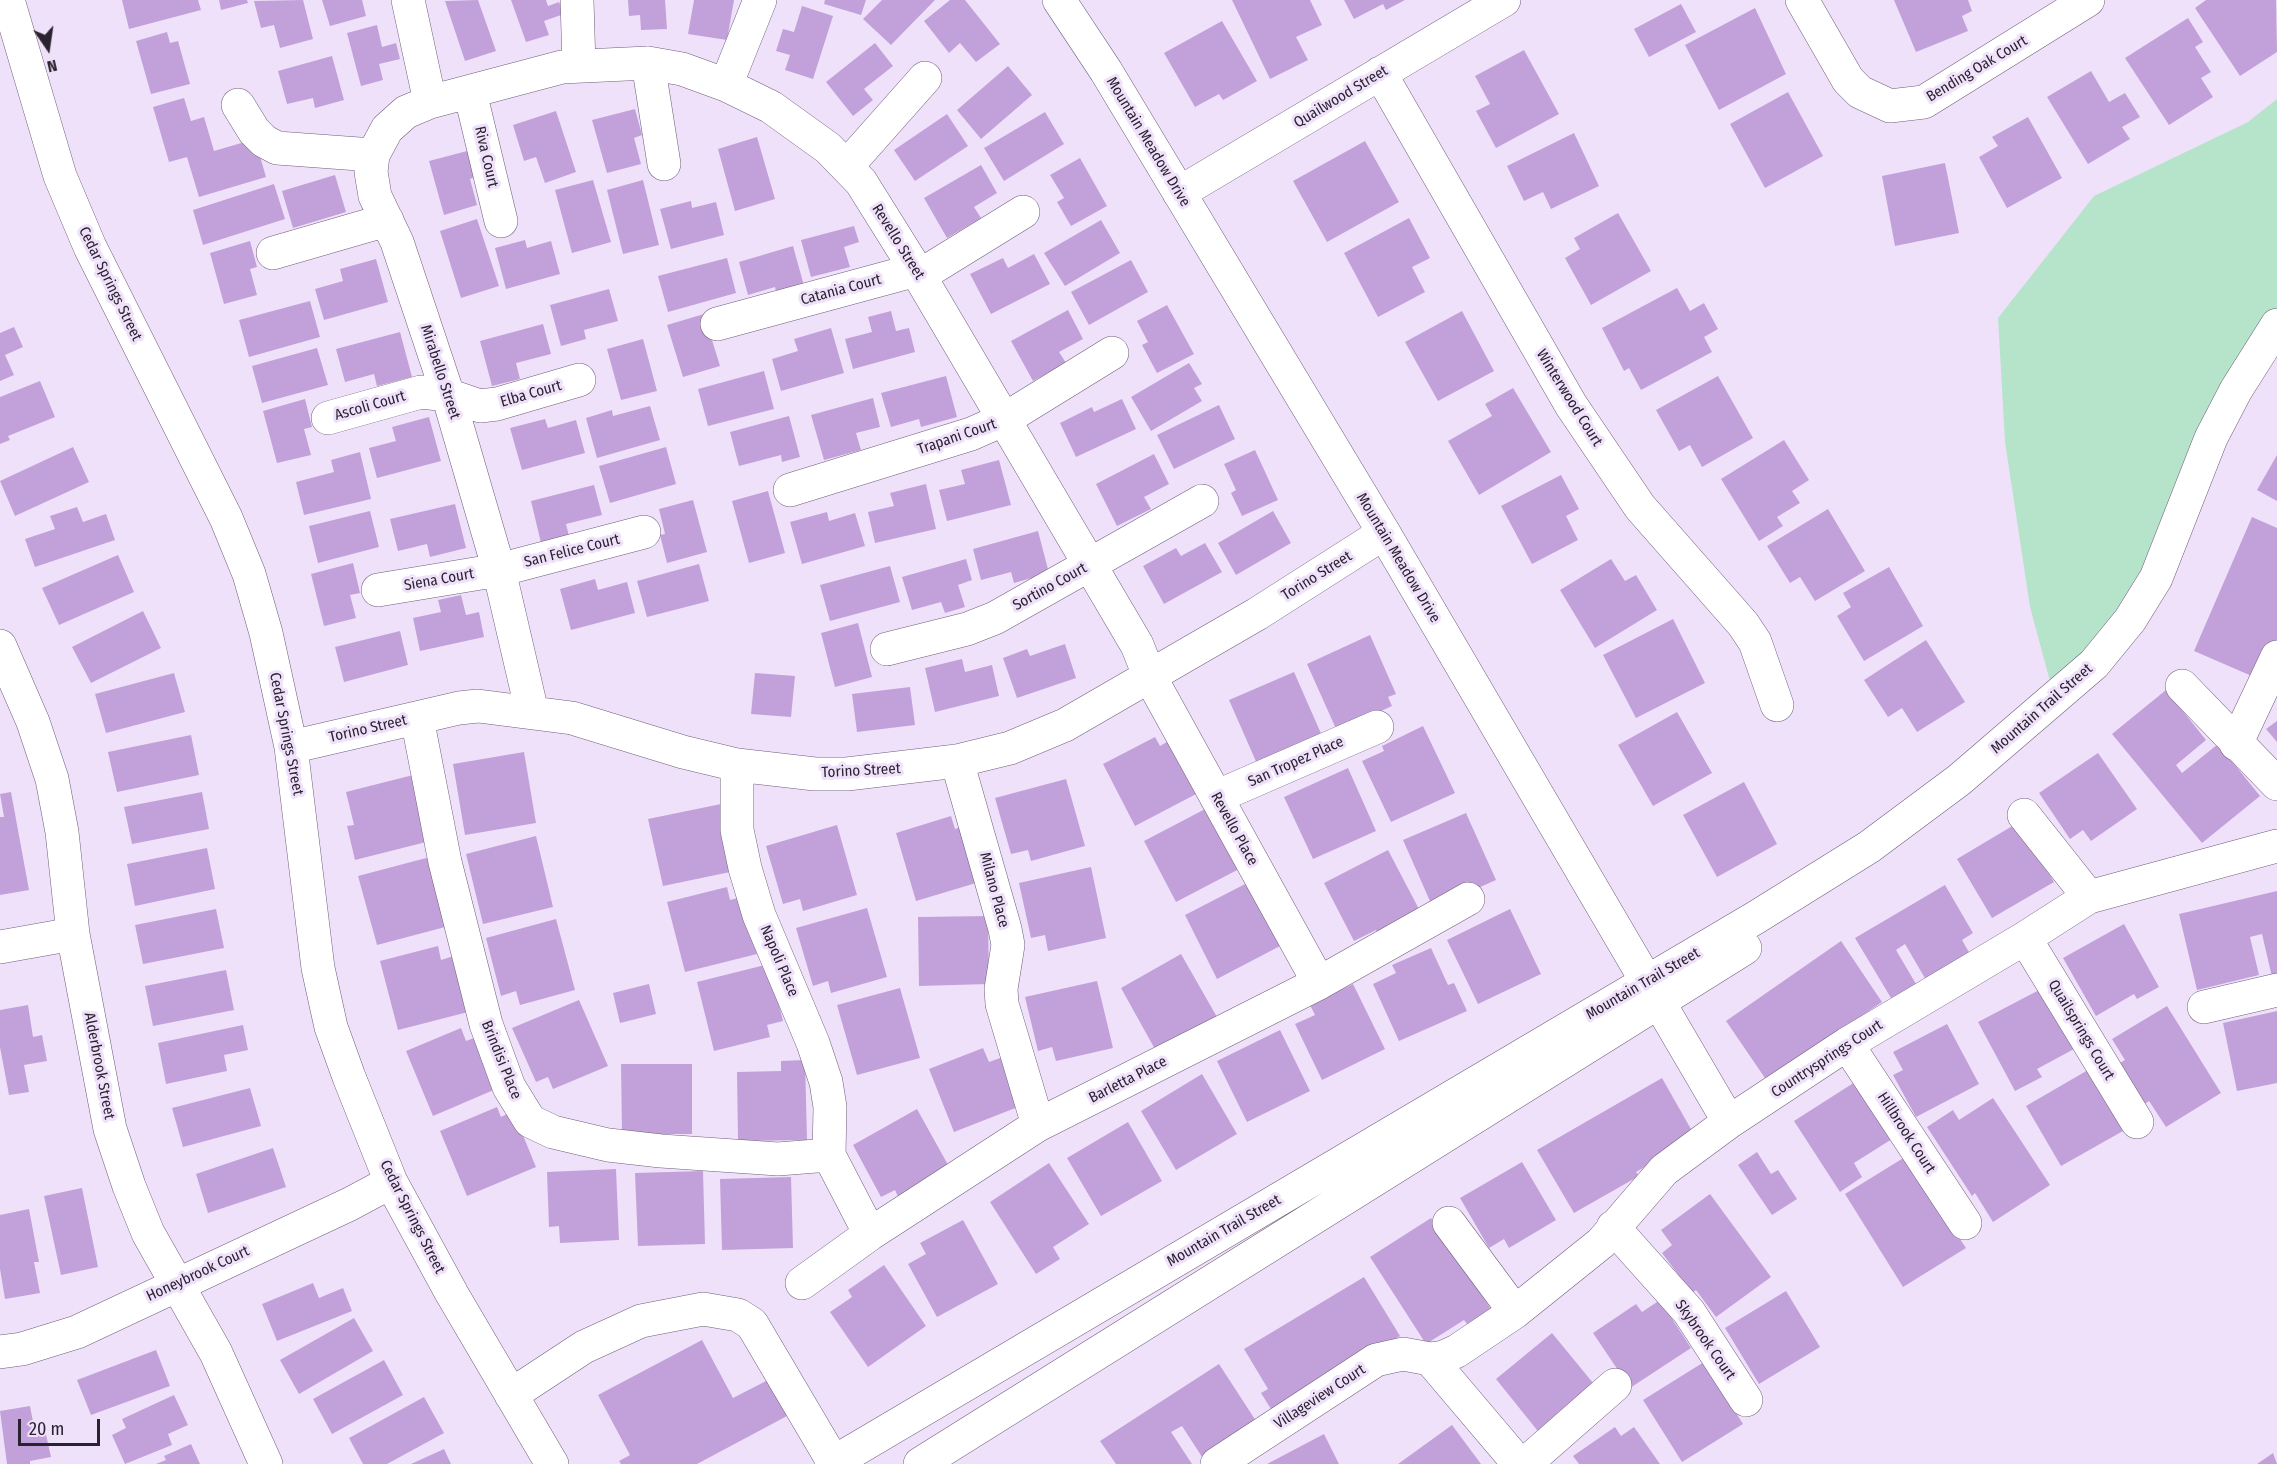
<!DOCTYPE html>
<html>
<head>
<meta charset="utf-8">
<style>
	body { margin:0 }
	#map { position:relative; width:2277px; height:1464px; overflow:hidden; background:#f0e1fb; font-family:"Fira Sans Condensed",sans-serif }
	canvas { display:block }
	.north { position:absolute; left:18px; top:18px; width:60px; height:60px; -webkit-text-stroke:4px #f0e1fb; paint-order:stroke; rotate:167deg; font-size:16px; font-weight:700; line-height:24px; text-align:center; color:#2a232f }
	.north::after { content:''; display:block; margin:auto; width:21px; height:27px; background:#2a232f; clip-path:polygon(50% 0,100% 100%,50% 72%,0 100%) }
	.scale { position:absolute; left:18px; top:1419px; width:82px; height:27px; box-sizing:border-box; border:3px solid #2a232f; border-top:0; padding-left:8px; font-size:18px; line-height:21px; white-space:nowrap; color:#2a232f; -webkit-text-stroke:4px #f0e1fb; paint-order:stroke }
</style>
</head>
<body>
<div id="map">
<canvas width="2277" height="1464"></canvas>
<div class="north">N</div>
<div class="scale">20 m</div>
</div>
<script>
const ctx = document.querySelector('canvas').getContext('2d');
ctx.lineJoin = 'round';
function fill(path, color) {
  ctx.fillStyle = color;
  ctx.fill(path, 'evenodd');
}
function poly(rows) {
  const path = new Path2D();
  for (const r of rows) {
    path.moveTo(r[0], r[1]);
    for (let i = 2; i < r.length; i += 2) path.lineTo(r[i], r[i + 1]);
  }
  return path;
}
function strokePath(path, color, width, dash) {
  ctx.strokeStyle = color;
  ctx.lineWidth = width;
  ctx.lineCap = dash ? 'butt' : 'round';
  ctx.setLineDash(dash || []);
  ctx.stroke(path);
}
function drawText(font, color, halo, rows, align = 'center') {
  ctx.font = font + ' "Fira Sans Condensed",sans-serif';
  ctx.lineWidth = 6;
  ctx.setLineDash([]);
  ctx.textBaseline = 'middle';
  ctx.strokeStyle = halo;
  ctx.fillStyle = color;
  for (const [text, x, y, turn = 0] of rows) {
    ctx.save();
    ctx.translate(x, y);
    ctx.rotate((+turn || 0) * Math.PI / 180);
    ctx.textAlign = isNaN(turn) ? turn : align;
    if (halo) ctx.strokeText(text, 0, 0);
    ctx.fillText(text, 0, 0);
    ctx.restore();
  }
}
const green = poly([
	[2277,99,2277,325,2156,578,2055,700,2030,607,2005,442,1998,318,2094,196,2248,122]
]);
const building = poly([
	[122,0,198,0,201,10,129,29],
	[219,0,247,0,248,3,221,10],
	[303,0,313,39,280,48,274,25,261,28,254,1],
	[322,0,362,0,366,16,330,26],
	[478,0,496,51,465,61,445,1],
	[511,0,546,0,548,6,559,2,564,14,544,21,549,35,526,42],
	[628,0,665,0,667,29,641,30,640,15,629,16],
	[694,0,734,0,727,40,688,34],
	[825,0,866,0,861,15,824,4],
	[882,0,935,0,891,45,863,19],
	[950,0,965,0,1000,44,976,62,960,43,949,53,924,21],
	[1232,0,1310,0,1322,25,1296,37,1308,60,1270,79],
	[1344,0,1405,0,1386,10,1383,4,1354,19],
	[1894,0,1968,0,1972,11,1962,16,1968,31,1916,52],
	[2206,0,2276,0,2277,52,2240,76,2195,8],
	[1681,4,1696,32,1649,57,1634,29],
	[802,6,833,16,813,79,785,70,790,55,776,51,783,29,794,32],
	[1755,8,1786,74,1719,110,1685,45],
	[2188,18,2203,42,2195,47,2211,72,2201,78,2213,97,2169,125,2125,58],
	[1222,21,1257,81,1223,100,1219,94,1195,107,1164,53],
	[377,25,382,47,396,43,400,59,379,64,383,80,361,86,347,33],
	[167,32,170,43,178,41,190,84,151,94,136,41],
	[875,43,893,66,864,89,873,100,853,116,826,82],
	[1524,50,1559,114,1496,148,1476,111,1490,104,1475,76],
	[332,56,344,100,315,108,313,98,287,104,278,71],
	[1008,66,1032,95,981,139,957,110],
	[2091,71,2109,102,2125,93,2140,117,2122,127,2130,139,2088,164,2047,97],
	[1788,92,1823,156,1765,188,1730,124],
	[184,98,191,121,204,117,214,151,255,139,266,177,199,197,187,157,169,162,153,107],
	[635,109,642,135,634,138,641,164,607,173,592,120],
	[556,111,576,172,545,183,536,157,524,161,513,125],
	[1045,112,1064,144,1004,181,984,148],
	[947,114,968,146,915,181,894,150],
	[2028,117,2062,178,2007,208,1979,157,1998,146,1992,137],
	[1574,133,1599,186,1551,209,1543,192,1524,201,1507,166],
	[757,137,775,199,735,211,718,149],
	[1365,141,1399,202,1327,242,1293,181],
	[471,150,478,176,470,179,477,205,444,215,429,161],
	[1080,158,1107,206,1071,226,1057,202,1064,198,1050,175],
	[1945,163,1959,233,1895,246,1882,176],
	[981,165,997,193,974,207,981,218,947,238,924,198],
	[335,175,346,212,293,228,282,191],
	[593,180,611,242,572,253,555,190],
	[643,180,659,245,623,254,607,190],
	[274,184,285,219,203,245,193,210],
	[691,201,692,208,716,202,724,235,671,249,660,209],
	[1618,213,1651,271,1591,305,1565,258,1580,249,1574,238],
	[1409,218,1430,258,1412,267,1425,292,1378,317,1344,253],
	[477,219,499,286,461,298,440,231],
	[1101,220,1120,253,1065,286,1044,253],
	[854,226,859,242,844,247,850,267,811,277,801,240],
	[525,240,527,248,551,241,560,274,506,289,495,248],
	[250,241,257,267,250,269,257,295,224,304,210,253],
	[793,246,806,293,778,301,775,287,748,295,739,262],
	[1034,254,1050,284,991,314,970,274,1003,258,1008,268],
	[727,258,736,293,668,312,658,276],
	[376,259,388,302,324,320,315,289,343,281,340,269],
	[1131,260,1148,292,1089,325,1071,292],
	[1677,288,1690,311,1704,303,1718,329,1704,337,1712,352,1641,390,1629,368,1624,371,1602,328],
	[609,289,618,321,584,330,586,339,561,346,550,305],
	[310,301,320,337,249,357,239,320],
	[1167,305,1194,354,1157,373,1142,345,1148,342,1137,321],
	[1068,310,1083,339,1059,352,1066,363,1033,381,1011,341],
	[891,311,896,331,909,328,915,352,853,369,845,339,872,332,868,317],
	[1462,311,1494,371,1438,401,1405,342],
	[704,314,720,366,683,377,667,325],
	[543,324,551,354,516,363,520,379,492,386,480,341],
	[14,327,23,347,5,355,14,375,0,381,0,333],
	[831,328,844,373,781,391,772,359,798,351,794,339],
	[400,332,412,377,377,386,374,374,345,382,336,349],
	[643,339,657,391,621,400,607,349],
	[317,348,328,385,262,403,252,366],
	[1189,363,1202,384,1194,388,1202,401,1151,431,1131,397],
	[764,371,774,409,708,426,698,389],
	[946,376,957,417,921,427,919,419,891,427,881,393],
	[1718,376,1753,438,1702,467,1690,445,1679,451,1656,410],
	[40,381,55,417,8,436,10,440,0,444,0,397],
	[1513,388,1551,452,1479,495,1448,441,1492,416,1485,404],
	[873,398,880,427,856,433,861,450,824,460,811,415],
	[305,399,312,427,304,429,311,455,277,463,263,411],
	[1122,399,1136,429,1076,457,1060,423,1092,407,1094,412],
	[1219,405,1235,439,1174,469,1157,435],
	[650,406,660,440,597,458,586,418,612,410,613,416],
	[789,416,800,457,782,462,781,455,739,466,730,432],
	[429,417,441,461,377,478,369,448,396,441,392,427],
	[545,419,548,428,576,420,585,453,522,470,510,428],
	[1784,440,1809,480,1792,491,1800,503,1777,517,1783,526,1759,541,1721,479],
	[73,447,89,482,15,516,0,481],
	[666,447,676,484,610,503,599,466],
	[1255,450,1278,500,1242,516,1231,493,1236,490,1224,464],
	[360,452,371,499,304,515,296,482,334,472,331,460],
	[1154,454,1169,484,1144,497,1151,509,1117,526,1096,484],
	[2277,455,2277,501,2257,490],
	[999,460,1011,505,947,521,939,490,965,484,961,470],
	[1561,475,1579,509,1566,516,1578,540,1532,564,1501,506],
	[926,484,936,529,875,543,868,512,894,506,890,493],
	[594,485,602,515,566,524,570,540,542,547,531,501],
	[768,491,785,553,749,563,732,501],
	[693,500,707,552,667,563,660,535,665,534,659,509],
	[455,504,466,548,430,557,427,544,398,551,390,519],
	[77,507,83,522,106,514,115,540,35,567,25,539,55,529,50,516],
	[1828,509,1865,571,1815,601,1800,577,1790,583,1767,546],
	[370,511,379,547,318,563,309,526],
	[1273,511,1291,543,1236,575,1218,543],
	[827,512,829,521,855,513,865,546,802,564,790,522],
	[2252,517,2277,528,2277,643,2261,680,2194,651],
	[1038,531,1049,573,1014,583,1011,572,981,580,973,549],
	[1205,543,1222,572,1164,604,1143,566,1176,548,1181,556],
	[118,555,134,592,59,625,42,588],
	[966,559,972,580,958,585,965,607,945,613,941,602,912,610,902,577],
	[1611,559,1625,581,1636,575,1657,610,1595,648,1560,590],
	[353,563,360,593,350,595,356,618,324,626,311,574],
	[699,564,709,601,647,617,637,581],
	[890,566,900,602,830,621,820,585],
	[1889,567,1923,626,1864,661,1837,616,1851,607,1843,593],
	[595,579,598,590,627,582,635,613,571,630,560,589],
	[461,595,466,615,479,612,484,637,420,651,413,618,441,612,438,600],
	[143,611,161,648,91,683,72,647],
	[1673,619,1705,683,1636,718,1603,655],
	[858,623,872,677,835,687,821,633],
	[400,631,408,665,344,682,335,647],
	[1370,635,1396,694,1388,697,1392,706,1337,731,1307,664],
	[1926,640,1965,702,1917,732,1902,708,1888,717,1864,680],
	[1065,644,1076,678,1017,698,1003,658,1027,649,1030,656],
	[962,659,965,672,992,665,999,696,935,712,925,668],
	[1294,672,1323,738,1258,766,1229,700],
	[174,673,185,712,106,733,95,694],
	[755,673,795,676,791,717,751,714],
	[910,687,915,725,857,732,852,694],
	[2166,690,2206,740,2176,765,2182,773,2218,744,2260,796,2202,843,2112,734],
	[1677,712,1712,773,1653,806,1618,745],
	[2277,721,2277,742,2266,729],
	[1423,726,1455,793,1391,822,1362,761,1384,751,1382,746],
	[191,735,199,775,117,792,108,752],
	[1155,737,1160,746,1172,739,1200,792,1135,826,1103,764],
	[524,752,536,823,465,835,453,764],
	[2098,753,2137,809,2091,841,2083,830,2070,839,2039,793],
	[1348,768,1376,831,1313,859,1284,797],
	[417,774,434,840,355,860,347,826,354,825,346,792],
	[1066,779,1085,846,1031,861,1028,850,1011,854,995,798],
	[1744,782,1777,844,1717,877,1683,815],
	[11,792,29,890,0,895,0,817,4,817,0,794],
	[202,792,209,829,132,844,124,807],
	[721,804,735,871,663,886,648,819],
	[1209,807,1241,868,1176,902,1144,841],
	[1466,813,1496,880,1433,908,1403,840],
	[951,816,955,829,970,824,986,880,916,901,896,833],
	[2019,822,2054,882,1992,918,1957,859],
	[837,825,857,895,803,911,800,899,783,904,766,846],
	[536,836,553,907,483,924,466,854],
	[207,848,215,889,135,906,127,864],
	[1388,850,1421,913,1378,935,1376,930,1354,941,1324,883],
	[430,857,449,926,377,945,358,876],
	[1091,867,1106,938,1048,951,1045,935,1031,938,1019,883],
	[1249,882,1282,945,1217,979,1185,915],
	[1945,885,1973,933,1962,940,1970,954,1926,980,1905,944,1896,950,1916,984,1891,998,1855,938],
	[727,887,730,900,742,897,757,954,685,972,667,902],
	[2277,891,2277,976,2272,977,2262,934,2250,937,2259,975,2197,990,2179,914],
	[867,908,887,977,831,993,828,981,813,986,796,928],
	[216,909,224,948,143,964,135,925],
	[1510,909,1541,974,1478,1004,1447,940],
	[988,916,989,984,919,986,918,917],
	[556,919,575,990,520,1005,516,991,501,996,486,938],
	[2124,924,2159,987,2137,999,2134,994,2096,1016,2063,958],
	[1841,941,1882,1002,1767,1081,1726,1021],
	[438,946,441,960,457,955,472,1011,398,1030,380,961],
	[1431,948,1448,985,1454,983,1467,1011,1399,1041,1373,984,1396,973,1392,965],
	[1181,954,1217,1017,1156,1051,1121,988],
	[769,964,783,1021,767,1025,770,1037,714,1051,697,982],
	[226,970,234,1010,153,1026,145,986],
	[1097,981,1113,1048,1056,1061,1052,1047,1038,1051,1025,997],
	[649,984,656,1014,620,1023,613,993],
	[1353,984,1385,1049,1322,1080,1295,1024,1315,1015,1310,1005],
	[900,988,920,1058,857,1075,837,1005],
	[2041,989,2074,1049,2037,1069,2042,1077,2015,1091,1978,1022],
	[579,1000,608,1066,553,1089,548,1077,536,1082,512,1028],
	[28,1005,33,1037,42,1035,47,1061,24,1065,29,1092,9,1095,0,1047,0,1010],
	[2167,1006,2221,1093,2166,1127,2149,1101,2143,1105,2118,1064,2125,1060,2112,1039],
	[2277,1011,2277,1083,2237,1091,2223,1023],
	[1947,1024,1979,1084,1916,1117,1893,1075,1903,1070,1893,1052],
	[243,1025,248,1050,224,1055,227,1071,166,1084,158,1043],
	[461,1028,466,1041,482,1035,503,1086,433,1116,406,1051],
	[1280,1030,1310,1091,1247,1122,1217,1061],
	[983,1048,989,1062,1003,1057,1023,1105,954,1132,929,1069],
	[805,1060,807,1140,738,1141,737,1072,781,1071,781,1061],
	[621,1064,692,1064,692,1134,622,1134],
	[2088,1070,2123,1131,2061,1166,2026,1106],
	[1202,1074,1237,1134,1176,1170,1141,1111],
	[1662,1078,1696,1138,1636,1172,1639,1176,1574,1213,1537,1150],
	[1855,1082,1892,1139,1854,1163,1862,1177,1840,1192,1794,1121],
	[250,1088,261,1126,183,1147,172,1108],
	[1993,1098,2050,1185,1993,1222,1975,1193,1972,1196,1927,1127,1953,1110,1959,1120],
	[497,1107,501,1117,513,1111,536,1167,467,1196,440,1131],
	[917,1109,952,1172,900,1201,895,1190,881,1197,853,1145],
	[1128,1122,1162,1181,1101,1216,1067,1158],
	[273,1148,286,1187,208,1213,196,1174],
	[1757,1152,1771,1174,1778,1170,1797,1199,1772,1215,1738,1165],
	[1905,1157,1966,1248,1903,1287,1845,1194],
	[1522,1162,1556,1220,1509,1248,1504,1239,1489,1248,1460,1198],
	[1049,1163,1089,1224,1053,1247,1060,1259,1036,1274,990,1202],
	[616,1169,619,1240,560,1243,559,1226,549,1227,547,1172],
	[703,1171,705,1244,638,1246,635,1173],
	[791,1177,793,1248,722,1250,720,1179],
	[82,1188,98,1267,61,1275,44,1196],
	[1710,1194,1771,1277,1716,1317,1696,1290,1692,1293,1662,1253,1672,1245,1661,1230],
	[29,1209,39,1262,34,1262,40,1293,5,1299,0,1269,0,1215],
	[1431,1218,1494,1314,1471,1329,1464,1320,1426,1344,1370,1257],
	[963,1220,998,1284,937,1317,908,1264,926,1254,920,1243],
	[884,1265,926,1326,868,1367,830,1312,852,1297,848,1290],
	[1364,1277,1400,1336,1340,1371,1276,1417,1261,1393,1268,1389,1244,1349],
	[313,1283,319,1298,343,1288,352,1311,277,1341,262,1304],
	[1786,1291,1820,1347,1759,1384,1725,1328],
	[1660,1300,1691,1348,1630,1388,1593,1333,1636,1304,1642,1312],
	[354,1318,373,1351,299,1394,280,1360],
	[1552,1333,1598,1389,1541,1435,1496,1379],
	[702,1340,733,1398,768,1380,787,1416,697,1464,621,1464,619,1461,630,1455,598,1395],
	[156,1350,170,1386,91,1415,77,1380],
	[384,1360,403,1395,332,1434,313,1399],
	[1704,1362,1743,1424,1682,1462,1643,1400],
	[1219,1364,1258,1424,1204,1460,1182,1426,1171,1432,1192,1464,1116,1464,1100,1441],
	[174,1395,188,1425,168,1434,172,1445,125,1464,112,1435,126,1428,122,1419],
	[424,1397,444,1433,387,1464,363,1464,349,1438],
	[30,1406,35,1432,45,1430,51,1457,30,1461,30,1464,7,1464,0,1411],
	[1452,1425,1481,1464,1398,1464],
	[1615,1427,1621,1436,1634,1427,1660,1464,1579,1464,1573,1456],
	[1324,1434,1339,1464,1267,1464],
	[191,1444,200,1464,156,1464,166,1460,164,1456],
	[444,1449,451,1464,411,1464],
	[2273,1453,2277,1464,2257,1464]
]);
const minor = poly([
	[8,0,60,176,90,247,226,518,249,574,266,633,291,747,318,968,331,1027,349,1077,391,1182,452,1294,552,1464],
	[408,0,430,102],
	[577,0,579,66],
	[1059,0,1106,71,1384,533,1729,1122],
	[1802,0,1848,80,1860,92,1890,106,1924,102,2088,0],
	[648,63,664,164],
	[1380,73,1571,405,1640,507,1743,624,1755,642,1777,705],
	[726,85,760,0],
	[470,92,501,221],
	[238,105,254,131,264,141,277,148,373,155],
	[847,166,925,78],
	[1179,193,1504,0],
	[273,253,387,220],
	[717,324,916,270,929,270,1023,212],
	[328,418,421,392,448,395,480,406,497,404,579,380],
	[790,490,971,434,1005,419,1112,353],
	[378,590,499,570,644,532],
	[0,646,33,722,52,779,62,832,73,934,110,1129,129,1186,148,1233,216,1353,266,1464],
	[887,649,967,629,995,618,1202,501],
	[2182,686,2277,784],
	[532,712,499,570,448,395,397,242,375,196,371,172,373,155,387,129,406,112,430,102,562,67,648,63,682,69,726,85,771,107,828,148,861,182,916,270,1137,645,1149,675,1319,983],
	[417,718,445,862,486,1024,509,1087,530,1121,553,1132,608,1145,661,1151,778,1159,829,1155],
	[2236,744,2277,657],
	[291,747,459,708,478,706,572,718,683,752,737,765,815,774,847,774,957,761,1010,748,1065,725,1257,614,1384,533],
	[957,761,1005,929,1008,945,1001,989,1002,1004,1038,1125],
	[737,765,737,830,745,868,759,915,813,1043,826,1082,830,1107,829,1155],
	[1216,797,1377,727],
	[2024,815,2089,897],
	[2025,938,2137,1122],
	[0,947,73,934],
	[2204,1007,2277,990],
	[1847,1044,1965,1223],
	[829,1155,870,1234],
	[1449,1223,1515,1312],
	[1613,1227,1689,1312,1746,1400],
	[802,1283,870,1234,1038,1125,1319,983,1468,899],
	[0,1352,22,1349,77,1332,350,1204,391,1182],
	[1430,1359,1519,1464],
	[511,1395,584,1347,641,1321,703,1309,738,1315,752,1324,834,1463],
	[831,1464,1755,918,1869,847,1959,780,2094,664,2130,620,2156,578,2211,438,2236,390,2277,325],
	[920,1464,1745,948],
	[1217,1464,1376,1360,1403,1354,1430,1359,1444,1357,1457,1351,1515,1312,1601,1243,1664,1170,1729,1122,1847,1044,2025,938,2089,897,2277,846],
	[1525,1464,1615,1385]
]);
const streetNames = [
	["Bending Oak Court",1977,69,-31],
	["Quailwood Street",1341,97,-31],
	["Mountain Meadow Drive",1148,142,59],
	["Riva Court",486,157,77],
	["Revello Street",898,242,58],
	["Cedar Springs Street",110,284,64],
	["Catania Court",841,290,-15],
	["Mirabello Street",440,372,72],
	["Elba Court",531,394,-16],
	["Winterwood Court",1569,398,58],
	["Ascoli Court",370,406,-16],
	["Trapani Court",957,437,-19],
	["San Felice Court",572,551,-14],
	["Mountain Meadow Drive",1398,558,59],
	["Torino Street",1317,576,-32],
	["Siena Court",439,580,-10],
	["Sortino Court",1050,587,-29],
	["Mountain Trail Street",2042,709,-41],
	["Torino Street",368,729,-13],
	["Cedar Springs Street",286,734,79],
	["San Tropez Place",1296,762,-24],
	["Torino Street",861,771,-3],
	["Revello Place",1234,829,61],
	["Milano Place",994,890,75],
	["Napoli Place",779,961,67],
	["Mountain Trail Street",1643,984,-30],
	["Quailsprings Court",2081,1030,59],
	["Countrysprings Court",1827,1059,-33],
	["Brindisi Place",501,1060,68],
	["Alderbrook Street",99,1066,79],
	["Barletta Place",1128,1080,-27],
	["Hillbrook Court",1906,1133,57],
	["Cedar Springs Street",412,1217,63],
	["Mountain Trail Street",1224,1231,-30],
	["Honeybrook Court",198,1274,-25],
	["Skybrook Court",1705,1340,55],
	["Villageview Court",1320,1397,-33]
];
fill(green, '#b6e4ca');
fill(building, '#c2a1da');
strokePath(minor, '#6e5e7a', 34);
strokePath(minor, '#fff', 33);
drawText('15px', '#2a232f', '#f0e1fb', streetNames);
</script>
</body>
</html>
